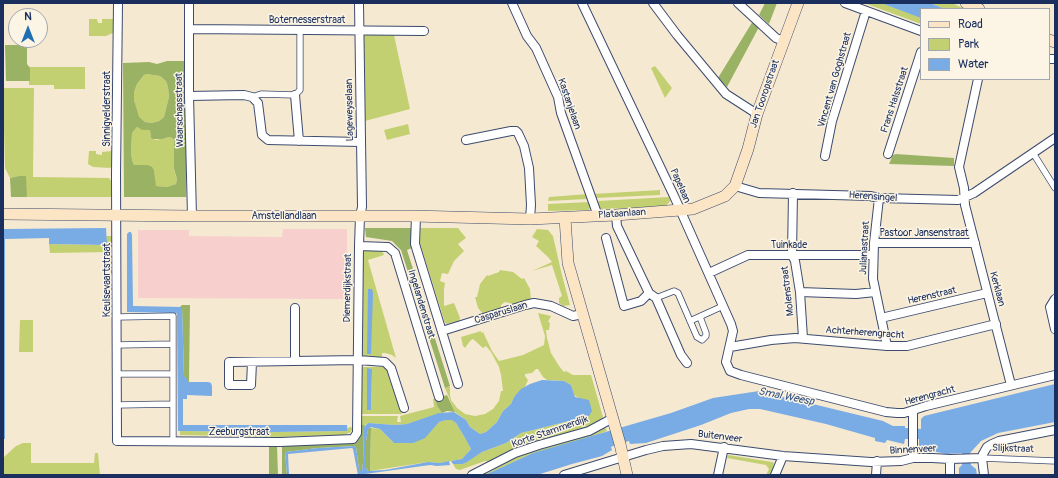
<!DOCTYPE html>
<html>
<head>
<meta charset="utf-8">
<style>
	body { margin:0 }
	#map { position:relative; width:1058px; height:478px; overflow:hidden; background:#f6e9d1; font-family:Pangolin,sans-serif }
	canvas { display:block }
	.frame { position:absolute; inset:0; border:4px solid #1b2f5e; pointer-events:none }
	.legend { position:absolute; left:920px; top:8px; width:130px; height:72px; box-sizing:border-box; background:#fcf5e5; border:1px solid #a2a6af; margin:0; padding:5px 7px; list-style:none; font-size:12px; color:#1b2f5e }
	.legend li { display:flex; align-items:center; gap:8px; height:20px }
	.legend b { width:20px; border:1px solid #a2a6af }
	.north { position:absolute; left:8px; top:8px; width:40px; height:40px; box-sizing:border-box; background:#fcf5e5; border:1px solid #a2a6af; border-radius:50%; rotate:0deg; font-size:11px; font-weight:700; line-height:16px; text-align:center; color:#1b2f5e }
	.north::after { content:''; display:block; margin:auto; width:14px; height:18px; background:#1f6fb2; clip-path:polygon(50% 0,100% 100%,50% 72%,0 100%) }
</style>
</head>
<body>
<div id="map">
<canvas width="1058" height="478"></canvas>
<div class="frame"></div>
<ul class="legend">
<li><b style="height:5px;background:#fce5c4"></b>Road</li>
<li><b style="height:11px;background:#c3d072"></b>Park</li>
<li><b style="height:11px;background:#79abe5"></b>Water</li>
</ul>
<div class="north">N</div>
</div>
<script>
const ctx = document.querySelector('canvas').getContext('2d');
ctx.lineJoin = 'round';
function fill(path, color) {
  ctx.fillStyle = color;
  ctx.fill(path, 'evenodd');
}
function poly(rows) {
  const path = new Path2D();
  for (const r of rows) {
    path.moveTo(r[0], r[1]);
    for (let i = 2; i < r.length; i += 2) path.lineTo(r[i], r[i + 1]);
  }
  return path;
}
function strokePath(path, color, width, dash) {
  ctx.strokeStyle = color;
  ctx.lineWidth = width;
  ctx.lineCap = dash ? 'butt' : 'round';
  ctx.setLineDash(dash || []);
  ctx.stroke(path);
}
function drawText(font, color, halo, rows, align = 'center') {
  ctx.font = font + ' Pangolin,sans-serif';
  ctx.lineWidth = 3;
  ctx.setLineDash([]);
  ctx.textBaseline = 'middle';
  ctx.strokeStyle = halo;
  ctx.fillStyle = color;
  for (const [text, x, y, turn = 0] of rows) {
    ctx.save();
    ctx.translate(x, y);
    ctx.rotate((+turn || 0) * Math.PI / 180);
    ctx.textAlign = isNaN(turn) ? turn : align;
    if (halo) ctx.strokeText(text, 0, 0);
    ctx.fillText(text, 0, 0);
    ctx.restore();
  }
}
const built = poly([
	[283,229,347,229,347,299,138,298,138,230,189,230,189,236,282,237]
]);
const green = poly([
	[864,3,881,3,920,17,921,18,921,24],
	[930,3,952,3,965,9,945,9],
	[89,19,97,19,98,23,102,23,102,19,113,19,113,33,106,36,89,36],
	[364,35,394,35,410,109,365,121],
	[655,66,672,88,665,98,651,68],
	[29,67,85,67,85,89,54,89,54,85,29,85],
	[147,74,160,76,166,81,168,87,169,97,164,117,159,121,152,123,145,122,138,117,134,100,134,92,137,84,144,75],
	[5,88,34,88,33,177,109,178,111,181,112,197,27,197,19,176,10,178,5,168,3,89],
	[408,124,410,134,387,140,384,130],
	[137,127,142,130,150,130,151,138,156,140,169,137,172,138,174,140,174,170,177,179,176,184,167,187,155,186,154,170,148,165,134,165,132,160,131,152,132,133],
	[89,151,96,151,96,154,102,155,102,152,112,151,113,166,110,168,93,167,88,164],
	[660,190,660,195,595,198,593,194],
	[588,194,588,197,587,199,548,201,549,197],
	[669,197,671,200,665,207,601,209,597,203,598,201],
	[589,202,591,205,589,210,548,211,548,204],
	[420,228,458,228,466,238,458,244,464,251,454,261,448,274,442,273,440,281,445,283,444,289,444,306,454,303,460,318,459,321,447,324,445,323,420,243],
	[537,229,548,230,553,236,562,275,570,305,563,306,559,303,559,298,562,296,552,265,532,271,552,262,548,257,536,246,539,241,532,237],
	[106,236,113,236,113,248,109,252,50,253,49,244,106,245],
	[364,251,382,251,384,255,368,260,396,358,392,355,385,353,382,353,382,358,365,357,362,355,363,253],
	[500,270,513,272,522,279,524,278,530,289,531,300,511,306,509,303,505,302,501,305,501,309,484,315,478,308,475,297,477,297,480,284,487,275,488,276,499,272],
	[538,313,551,316,548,322,550,323,549,330,546,330,547,338,551,353,559,366,564,372,566,371,573,375,591,375,603,417,599,422,591,427,492,463,485,461,460,470,456,469,453,464,463,464,482,452,506,443,521,433,589,416,579,398,574,395,571,385,564,381,547,380,543,377,538,369,536,369,532,373,525,374,525,376,528,380,525,387,514,397,511,404,503,411,497,422,486,432,480,434,470,427,466,420,455,412,445,388,450,386,450,395,451,400,457,408,465,414,475,416,485,414,493,409,499,401,501,391,503,391,501,375,499,367,491,352,486,346,483,348,473,339,470,341,465,348,463,346,461,337,481,331,481,333,483,332,492,351,499,361,523,355,544,345,545,336],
	[20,320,33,320,33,352,19,352],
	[363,367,385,367,387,370,388,369,402,414,362,414,361,369],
	[367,369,372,369,371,410,367,410],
	[433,399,435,399,437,406,442,413,407,424,395,425,368,423,365,425,361,425,362,416,398,416,397,422,401,422,400,416,434,407],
	[446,420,453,420,456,423,468,443,471,449,462,459,440,463,428,462,370,471,371,428,380,429,394,443,439,422],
	[604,425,607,431,582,440,533,453,485,475,477,475,514,457],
	[351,427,353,428,351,432,344,435,281,437,180,435,180,431,274,432,347,431,347,428],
	[23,443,31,443,31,463,94,463,95,453,98,453,100,475,104,475,4,475,4,457,16,446],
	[728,455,772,462,774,463,773,467,770,475,766,475,769,469,766,465,727,458]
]);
const forest = poly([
	[765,3,777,3,769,24,759,15],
	[753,21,759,27,727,87,718,78],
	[5,45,27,45,27,64,30,68,30,81,6,81],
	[167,61,186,61,186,197,124,197,123,63,149,62,157,64],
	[147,74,160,76,166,81,168,87,169,97,164,117,159,121,152,123,145,122,139,117,134,100,134,92,137,84,144,75],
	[137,127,142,130,150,130,151,138,153,139,162,139,169,137,172,138,174,140,174,169,177,179,176,184,167,187,156,186,154,170,152,167,148,165,134,165,132,160,131,152,132,133],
	[896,154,954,158,954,166,889,164,893,155],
	[19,176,26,176,27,197,11,197,10,178],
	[365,228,411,228,412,248,407,250,450,386,445,388,401,250,392,241,366,237],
	[182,305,190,305,189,382,187,382,184,376,182,307,180,307],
	[447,395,455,412,447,411,442,413,437,406,435,399],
	[361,425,365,425,364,427,363,463,362,471,360,471,359,469,356,447,354,446,318,448,285,452,287,475,282,475,282,446,352,442,358,440,361,435],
	[370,427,371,428,370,471,368,471,366,468,366,441,368,429],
	[269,446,277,446,278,475,269,475]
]);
const water = poly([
	[881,3,930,3,945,9,921,9,921,18],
	[106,228,107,245,49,244,49,238,5,239,5,439,3,439,3,229],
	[129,232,131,232,132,235,133,306,182,307,184,376,187,379,187,382,208,382,211,383,212,386,212,396,187,395,187,399,183,399,183,425,347,425,347,431,274,432,178,431,177,314,176,313,127,312,127,234],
	[368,289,372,289,373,293,371,354,367,354],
	[367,368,372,369,371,410,367,410],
	[542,380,564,381,571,385,575,397,589,400,592,411,589,416,521,433,506,443,482,452,467,462,463,464,453,464,451,461,462,459,471,449,465,438,456,423,452,420,446,420,439,422,425,438,413,443,394,443,380,429,370,427,368,430,366,441,366,468,368,471,385,470,428,462,440,463,449,461,450,465,437,466,430,465,358,475,353,449,352,448,288,454,289,475,287,475,285,452,318,448,354,446,356,447,359,469,360,471,362,471,363,463,364,427,368,423,395,425,407,424,439,413,454,412,466,420,470,427,480,434,486,432,497,422,503,411,511,404,514,397,521,389,530,384],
	[1055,384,1055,422,998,433,981,441,970,453,971,465,976,469,977,475,959,475,959,468,962,465,962,453,946,454,922,449,919,447,919,439,905,439,904,444,887,440,885,443,875,441,875,438,826,424,760,409,749,409,731,413,701,425,646,443,630,444,629,441,613,446,611,447,612,450,602,456,572,464,537,475,485,475,533,453,671,413,713,398,759,391,883,421,893,426,905,426,905,428,921,429,921,419,924,416]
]);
const pedestrian = poly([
	[252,97,261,94,295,95,300,90,300,30],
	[1033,153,1055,188],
	[656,298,674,291,678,293,697,337,702,340,706,336,706,333,700,317],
	[117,317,173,316,173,442],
	[690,321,723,306],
	[117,345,173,344],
	[117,374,173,374],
	[117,405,173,404],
	[982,458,1055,461]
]);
const minor = poly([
	[118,3,116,174,117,441,280,442,353,439,357,433,359,246,360,216,362,207,359,3],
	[189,3,189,96,192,216],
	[512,3,527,36,536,48,558,97,561,113,598,216],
	[582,3,674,196,731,324,733,331,726,362,730,371,741,375,886,412,897,413,904,413,926,406,1055,375],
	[653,3,677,35,726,94,757,114],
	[738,3,776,38,784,41],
	[845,3,921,31],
	[190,29,424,31],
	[1049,59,1055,59],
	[978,79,959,167,964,188,965,205,1011,385],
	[295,95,299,141],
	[189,96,244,95,252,97,258,103,262,135,268,140,361,142],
	[466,140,511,131,516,131,518,133,524,146,529,168,531,205,530,219],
	[888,154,921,52],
	[825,156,832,121,866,11],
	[735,186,759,193,870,196,879,198,958,200,974,193,1055,138],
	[793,193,792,255,795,261,800,292,803,338],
	[879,198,874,243,873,279,887,346],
	[616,215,617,226,649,293],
	[416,216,415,244,458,384],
	[606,238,624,306,641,301,649,293],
	[874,243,975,243],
	[359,246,388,247,395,253,439,397],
	[709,273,748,255,873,255],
	[800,292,856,294,875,292],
	[649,293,656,298,681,355,687,363],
	[1055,299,1050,307,1055,329],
	[881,318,987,293],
	[442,331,525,305,534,303,551,306,573,316,582,314],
	[730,347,771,340,795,338,887,346,907,346,996,324],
	[295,361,295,308],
	[252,362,251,385,229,385,229,362,358,360,385,362,391,368,404,408],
	[913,410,913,458],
	[950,459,950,475],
	[472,475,515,453,539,445,589,431,613,418],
	[564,475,646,450,663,446,691,444,783,456,871,462,901,461,913,458,932,458,950,459,982,458],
	[718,475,724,447],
	[775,475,783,456],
	[876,475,877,461],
	[984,475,982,458,983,454,987,447,992,444,999,441,1055,430]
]);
const secondary = poly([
	[966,3,979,9],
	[1049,40,1055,42],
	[3,214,192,216,412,216,530,219,616,215,693,209,725,196,735,186,748,149,757,114,798,3],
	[565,218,568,263,620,444,627,475]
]);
const streetNames = [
	["Boternesserstraat",307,20],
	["Vincent van Goghstraat",835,80,-74],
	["Jan Tooropstraat",765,94,-71],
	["Frans Halsstraat",895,100,-72],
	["Kastanjelaan",569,104,71],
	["Sinnigvelderstraat",107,109,-90],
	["Waarschapsstraat",180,110,-91],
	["Lageweyselaan",350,110,-91],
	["Papelaan",680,186,66],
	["Herensingel",873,197,4],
	["Plataanlaan",622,214,-4],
	["Amstellandlaan",284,216],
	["Pastoor Jansenstraat",924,233],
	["Tuinkade",789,245],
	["Julianastraat",865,248,-87],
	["Keulsevaartstraat",107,280,-90],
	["Diemerdijkstraat",348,288,-89],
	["Kerklaan",997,289,75],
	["Molenstraat",788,291,-97],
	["Herenstraat",932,296,-13],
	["Ingelandenstraat",421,304,73],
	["Casparuslaan",501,313,-17],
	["Achterherengracht",865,333,4],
	["Herengracht",930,396,-15],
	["Zeeburgstraat",239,432],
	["Korte Stammerdijk",550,432,-19],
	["Buitenveer",720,437,7],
	["Slijkstraat",1013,449,2],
	["Binnenveer",913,450,-3]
];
const waterNames = [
	["Smal Weesp",786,397,11]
];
fill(built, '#f7d0ce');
fill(green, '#c3d072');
fill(forest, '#9ab264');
fill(water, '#79abe5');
strokePath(pedestrian, '#3c4b6f', 7);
strokePath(minor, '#3c4b6f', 10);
strokePath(secondary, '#3c4b6f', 12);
strokePath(pedestrian, '#fff', 5.5);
strokePath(minor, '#fff', 8);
strokePath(secondary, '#fce5c4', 11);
drawText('10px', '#1b2f5e', '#fcf5e5', streetNames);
drawText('italic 11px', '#375486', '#fcf5e5', waterNames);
</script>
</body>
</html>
